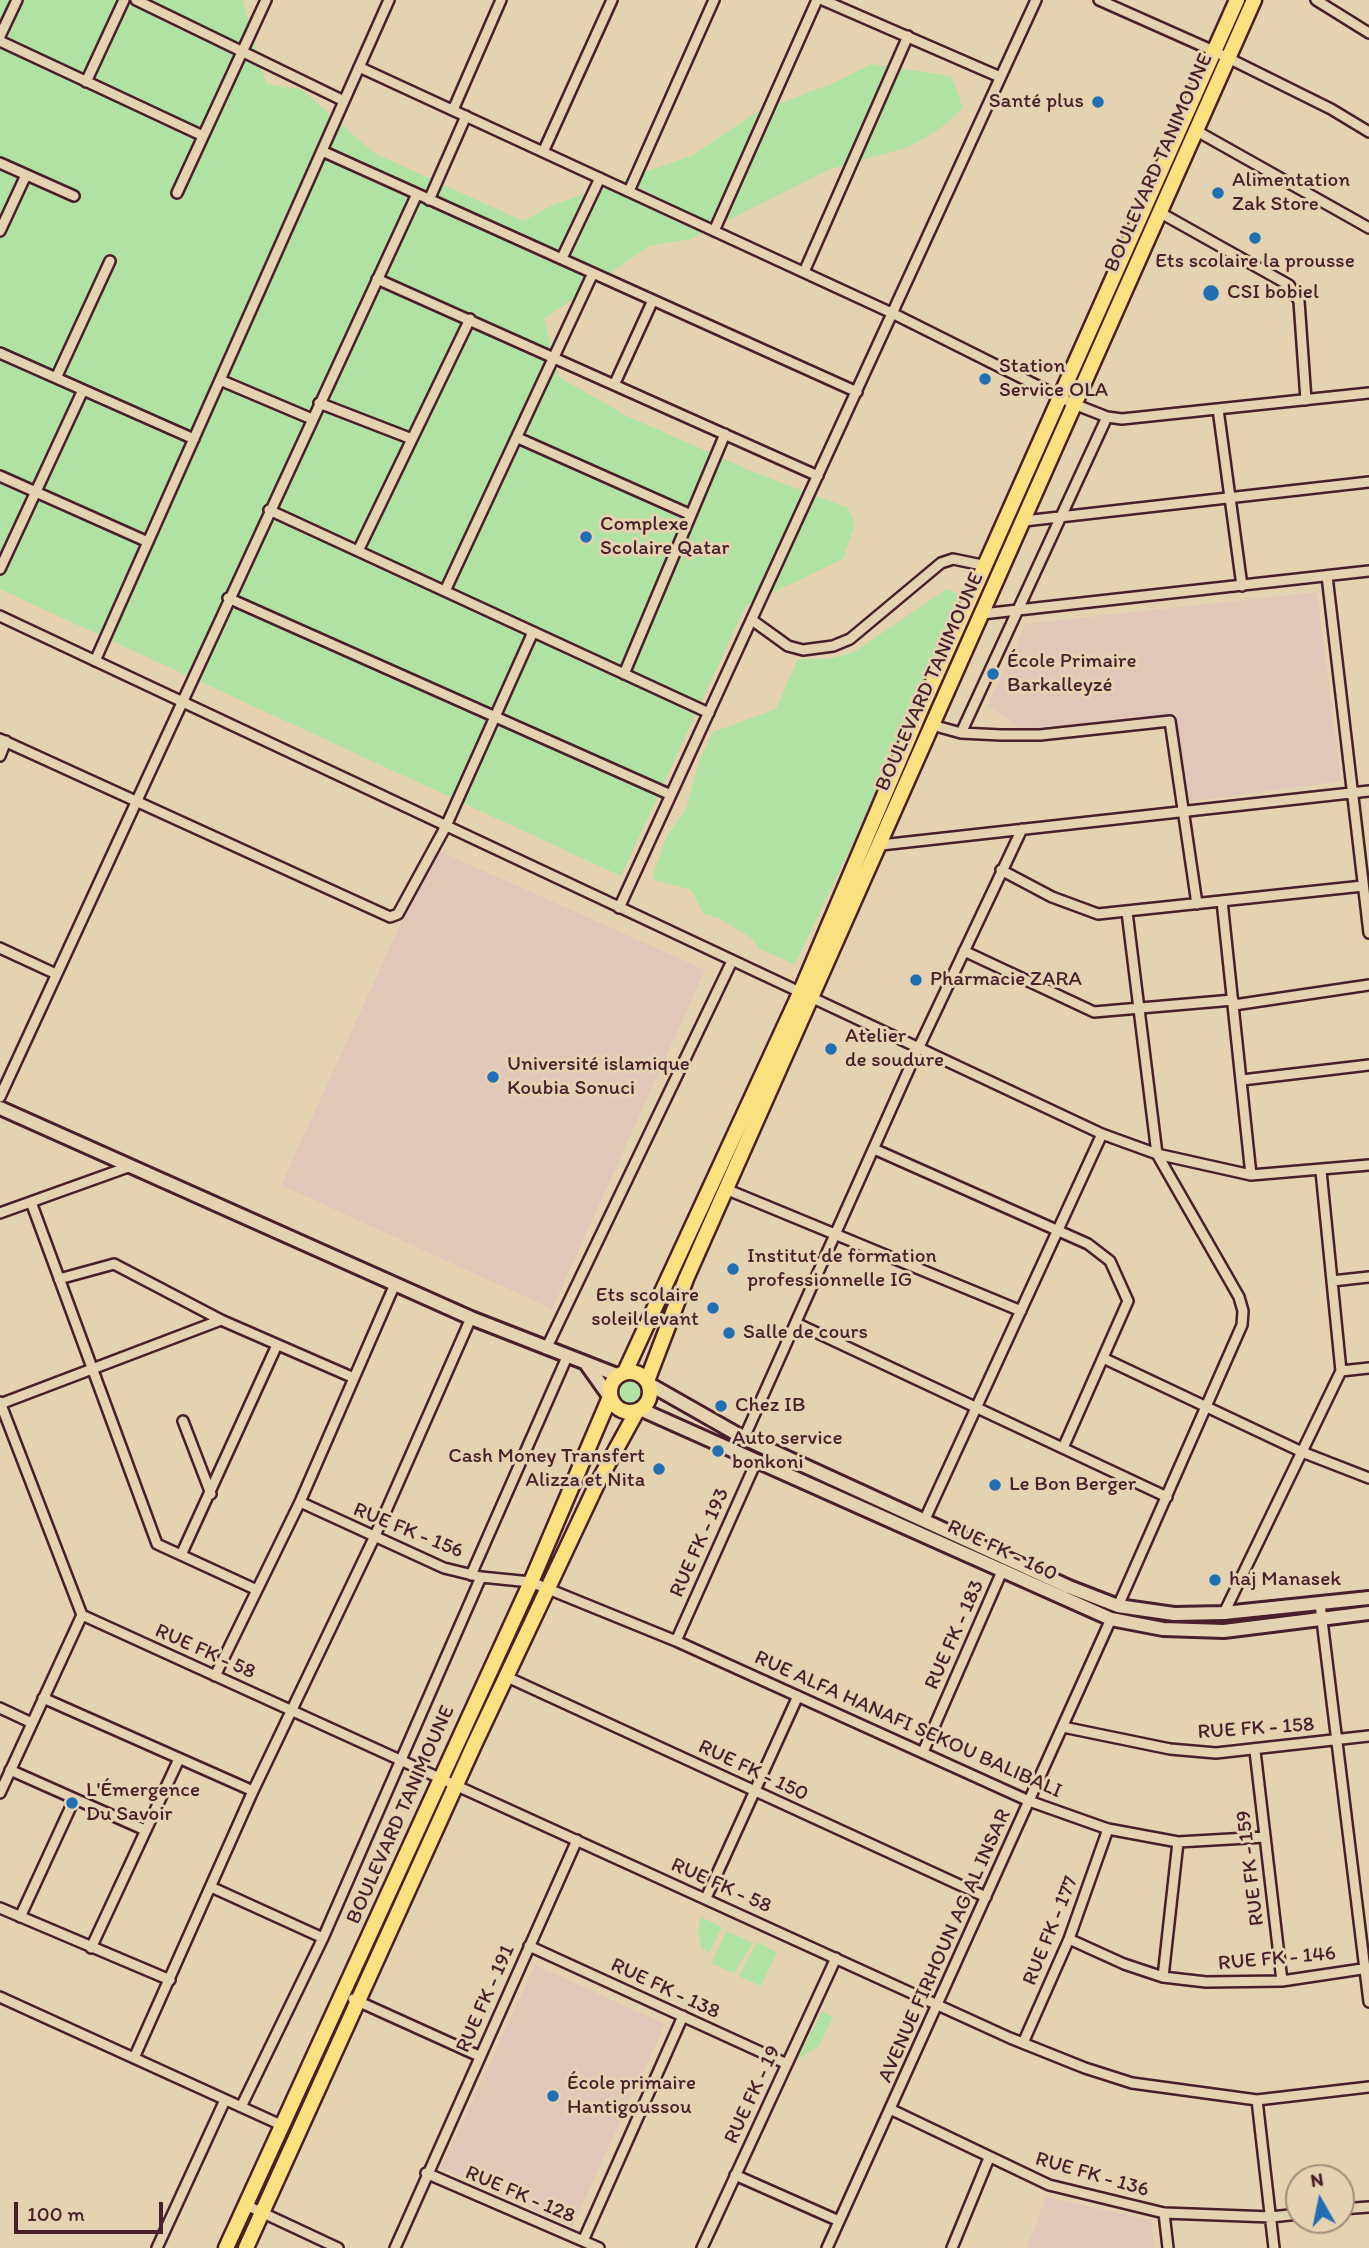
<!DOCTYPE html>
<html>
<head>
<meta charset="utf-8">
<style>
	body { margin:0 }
	#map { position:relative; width:1369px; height:2248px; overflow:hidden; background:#e5d2b0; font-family:Itim,sans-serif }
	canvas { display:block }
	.north { position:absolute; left:1285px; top:2164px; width:70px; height:70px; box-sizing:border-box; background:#e5d2b0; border:2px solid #a78a7b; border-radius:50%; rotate:351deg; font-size:19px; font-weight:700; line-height:28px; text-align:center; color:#4a1f2b }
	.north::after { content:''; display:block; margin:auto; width:24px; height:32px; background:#1f6fb2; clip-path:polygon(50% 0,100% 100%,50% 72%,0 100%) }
	.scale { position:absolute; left:14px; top:2202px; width:149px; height:32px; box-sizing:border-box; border:4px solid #4a1f2b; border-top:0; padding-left:9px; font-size:21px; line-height:24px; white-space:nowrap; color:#4a1f2b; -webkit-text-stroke:5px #e5d2b0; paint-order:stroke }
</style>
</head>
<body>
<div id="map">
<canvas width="1369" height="2248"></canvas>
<div class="north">N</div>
<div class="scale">100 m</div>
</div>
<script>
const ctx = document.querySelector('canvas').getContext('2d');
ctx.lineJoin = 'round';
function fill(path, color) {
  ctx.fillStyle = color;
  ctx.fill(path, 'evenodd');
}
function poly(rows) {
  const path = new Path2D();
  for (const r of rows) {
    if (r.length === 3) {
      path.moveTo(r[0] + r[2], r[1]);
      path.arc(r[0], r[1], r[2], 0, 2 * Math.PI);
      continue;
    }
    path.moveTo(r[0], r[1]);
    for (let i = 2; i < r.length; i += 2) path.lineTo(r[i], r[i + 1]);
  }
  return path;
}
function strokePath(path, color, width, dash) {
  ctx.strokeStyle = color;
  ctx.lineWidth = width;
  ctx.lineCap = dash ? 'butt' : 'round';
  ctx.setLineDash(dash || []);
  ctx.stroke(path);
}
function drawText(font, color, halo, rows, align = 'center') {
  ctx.font = font + ' Itim,sans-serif';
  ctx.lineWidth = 6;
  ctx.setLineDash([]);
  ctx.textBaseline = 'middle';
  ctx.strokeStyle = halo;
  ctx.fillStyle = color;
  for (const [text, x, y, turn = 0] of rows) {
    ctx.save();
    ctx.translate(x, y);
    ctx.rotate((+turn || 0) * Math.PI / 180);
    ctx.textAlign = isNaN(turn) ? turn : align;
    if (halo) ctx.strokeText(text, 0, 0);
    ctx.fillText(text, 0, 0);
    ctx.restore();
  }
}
const built = poly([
	[1317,592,1341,781,1186,802,1175,714,1022,730,988,705,1025,624],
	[435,849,705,970,552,1309,281,1185],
	[535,1965,665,2024,572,2227,441,2168],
	[1046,2197,1151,2220,1154,2248,1027,2248]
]);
const green = poly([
	[0,0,243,0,266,84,301,89,374,153,523,221,553,205,693,155,755,113,836,82,871,64,951,76,963,108,941,128,909,147,830,169,691,239,649,246,544,319,559,377,627,416,756,473,848,508,855,524,843,559,746,605,621,876,0,589],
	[947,589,960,596,861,825,795,964,759,949,753,939,719,918,704,914,691,890,654,880,653,874,667,836,686,809,699,762,713,732,776,709,798,659,828,659,854,652],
	[628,1391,15],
	[701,1917,722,1927,709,1953,701,1948,698,1931],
	[727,1931,753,1943,734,1973,711,1963],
	[757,1942,777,1952,761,1986,739,1976],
	[822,2011,833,2017,819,2046,797,2060]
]);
const street = poly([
	[136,0,344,101],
	[823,0,1000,77],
	[1099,0,1216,52,1331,109,1369,132],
	[1316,0,1369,33],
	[0,36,17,0],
	[0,41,203,136],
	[359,67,894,314,1074,404,1107,417,1122,419,1369,393],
	[86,82,124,0],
	[453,110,501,0],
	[1195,130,1369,228],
	[544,150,612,0],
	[322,151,857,392],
	[0,163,74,196],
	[629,191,714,0],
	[177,193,266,0],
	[429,200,466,116],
	[1159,212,1289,285,1299,301,1306,400],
	[0,231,26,175],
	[714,231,817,0],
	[562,258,600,178],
	[804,272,908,36],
	[377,279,818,476],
	[0,353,194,439],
	[56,378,110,261],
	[220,380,312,419],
	[615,383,653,300],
	[319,403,412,439],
	[1218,409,1242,586],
	[518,438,689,514],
	[0,476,148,542],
	[269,510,709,713],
	[1024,521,1369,482],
	[358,551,470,319],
	[0,569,83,390],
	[1327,576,1369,933],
	[445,591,593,273],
	[228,598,671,795],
	[982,614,1369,571],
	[0,616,1102,1134,1157,1154,1251,1175,1369,1165],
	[752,620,788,646,803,650,833,646,850,639,941,563,953,559,987,566],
	[95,661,389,0],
	[624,674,725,434],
	[932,725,961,733,1001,735,1040,735,1170,721,1197,904],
	[961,733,1107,417],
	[0,739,390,917,398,914,446,826,533,632],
	[0,756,6,741],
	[881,845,1369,791],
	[1001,870,1052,897,1098,914,1363,886],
	[1222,901,1251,1175],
	[619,908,1036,0],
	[0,948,56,974],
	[964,951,1094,1012,1233,1000],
	[1234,1005,1369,985],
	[1242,1080,1369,1065],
	[0,1097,417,194],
	[874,1149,1088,1244,1110,1261,1128,1301,1063,1448],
	[728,1190,1021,1311],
	[31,1202,157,1544,257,1590],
	[0,1213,131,1166],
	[59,1279,114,1264,221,1320,354,1378],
	[1332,1281,1369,1277],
	[796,1323,1167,1497],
	[546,1349,732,961],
	[1103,1358,1302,1452,1369,1478],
	[1341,1371,1369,1368],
	[0,1402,82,1615,0,1793],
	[0,1404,221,1320],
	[183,1421,211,1494],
	[744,1438,918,1049,1022,829],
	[300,1502,444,1568,481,1577,531,1582,676,1641,1029,1801,1108,1829,1178,1842,1265,1837],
	[925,1519,1102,1134],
	[181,1555,277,1345],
	[471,1575,567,1357],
	[1320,1604,1369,2002],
	[1118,1606,1242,1325,1243,1311,1239,1297,1157,1154,1127,912],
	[1224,1613,1341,1371,1321,1171],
	[82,1615,1010,2038,1085,2068,1132,2083,1257,2100,1369,2087],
	[676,1641,757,1460],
	[215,1676,300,1502,395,1284],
	[507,1677,986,1897],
	[43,1698,253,1791],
	[0,1708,32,1723],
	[1063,1727,1170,1749,1216,1753,1369,1736],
	[1255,1751,1282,1981],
	[923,1752,1003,1569],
	[10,1770,145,1830],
	[211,1887,323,1938],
	[706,1898,798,1696],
	[0,1908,170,1980],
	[20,1917,74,1800],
	[1069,1939,1124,1964,1163,1977,1206,1982,1282,1981,1369,1968],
	[529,1946,787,2064],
	[91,1948,179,1759],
	[1163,1977,1178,1842],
	[0,1997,281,2125],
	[353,1999,479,2056],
	[1023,2043,1069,1939,1108,1829],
	[134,2058,253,1791,374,1538,471,1318],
	[1257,2100,1274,2248],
	[241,2107,323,1938,481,1577],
	[890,2109,1049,2185,1164,2213,1271,2217,1299,2214],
	[426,2173,599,2248],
	[735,2175,839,2221],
	[246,2205,338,2248],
	[1341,2209,1369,2207],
	[1164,2213,1168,2248],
	[583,2241,683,2016],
	[157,2248,225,2100],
	[395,2248,577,1840],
	[702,2248,836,1958],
	[827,2248,1111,1619],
	[952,2248,989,2158]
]);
const secondary = poly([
	[0,1108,471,1318,617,1375],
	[587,1365,609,1396],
	[649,1384,744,1438,1069,1587,1118,1606,1174,1614,1224,1613,1369,1598],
	[640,1409,1111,1619,1163,1629,1224,1631,1369,1613]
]);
const primary = poly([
	[630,1392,20],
	[625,1372,800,993,921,709,1237,0],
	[647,1381,686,1279,1254,0],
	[226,2248,531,1582,610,1397],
	[246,2248,474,1745,597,1484,637,1411]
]);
const markers = [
	[1098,102,7,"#1f6fb2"],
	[1218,193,7,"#1f6fb2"],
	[1255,238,7,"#1f6fb2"],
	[1211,293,9,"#1f6fb2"],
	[985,379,7,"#1f6fb2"],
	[586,537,7,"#1f6fb2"],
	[993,674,7,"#1f6fb2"],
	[916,980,7,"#1f6fb2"],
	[831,1049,7,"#1f6fb2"],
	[493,1077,7,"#1f6fb2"],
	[733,1269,7,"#1f6fb2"],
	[713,1308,7,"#1f6fb2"],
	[729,1333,7,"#1f6fb2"],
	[721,1406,7,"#1f6fb2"],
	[718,1451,7,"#1f6fb2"],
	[659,1469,7,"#1f6fb2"],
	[995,1485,7,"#1f6fb2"],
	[1215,1580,7,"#1f6fb2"],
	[72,1803,7,"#1f6fb2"],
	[553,2096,7,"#1f6fb2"]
];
const poiNames = [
	["Santé plus",1084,102,"right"],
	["Alimentation",1232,181],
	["Zak Store",1232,205],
	["Ets scolaire la prousse",1255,262,"center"],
	["CSI bobiel",1227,293],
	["Station",999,367],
	["Service OLA",999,391],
	["Complexe",600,525],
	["Scolaire Qatar",600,549],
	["École Primaire",1007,662],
	["Barkalleyzé",1007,686],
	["Pharmacie ZARA",930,980],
	["Atelier",845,1037],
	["de soudure",845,1061],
	["Université islamique",507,1065],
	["Koubia Sonuci",507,1089],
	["Institut de formation",747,1257],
	["professionnelle IG",747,1281],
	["Ets scolaire",699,1296,"right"],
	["soleil levant",699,1320,"right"],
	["Salle de cours",743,1333],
	["Chez IB",735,1406],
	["Auto service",732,1439],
	["bonkoni",732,1463],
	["Cash Money Transfert",645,1457,"right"],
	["Alizza et Nita",645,1481,"right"],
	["Le Bon Berger",1009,1485],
	["haj Manasek",1229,1580],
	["L'Émergence",86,1791],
	["Du Savoir",86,1815],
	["École primaire",567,2084],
	["Hantigoussou",567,2108]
];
const streetNames = [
	["BOULEVARD TANIMOUNE",1159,163,-66],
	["BOULEVARD TANIMOUNE",930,682,-66],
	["RUE FK - 156",408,1531,22],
	["RUE FK - 193",700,1543,-66],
	["RUE FK - 160",1002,1551,25],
	["RUE FK - 183",955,1635,-66],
	["RUE FK - 58",205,1652,24],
	["RUE ALFA HANAFI SEKOU BALIBALI",908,1725,24],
	["RUE FK - 158",1256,1729,-4],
	["RUE FK - 150",753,1771,25],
	["BOULEVARD TANIMOUNE",401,1815,-66],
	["RUE FK - 159",1251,1868,-97],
	["RUE FK - 58",721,1886,24],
	["RUE FK - 177",1051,1931,-68],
	["AVENUE FIRHOUN AG AL INSAR",945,1946,-66],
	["RUE FK - 146",1277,1959,-5],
	["RUE FK - 138",665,1989,25],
	["RUE FK - 191",486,1999,-66],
	["RUE FK - 19",753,2095,-65],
	["RUE FK - 136",1092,2175,16],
	["RUE FK - 128",520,2195,23]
];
fill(built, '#e2c7b9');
fill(green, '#b0e2a3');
strokePath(street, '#4a1f2b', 14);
strokePath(secondary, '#4a1f2b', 18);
strokePath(primary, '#4a1f2b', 19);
strokePath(street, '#e5d2b0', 9);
strokePath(secondary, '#e5d2b0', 12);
strokePath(primary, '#fbe080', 14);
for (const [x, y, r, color] of markers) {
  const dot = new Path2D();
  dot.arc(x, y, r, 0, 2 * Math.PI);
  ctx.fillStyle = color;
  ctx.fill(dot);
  strokePath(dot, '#e5d2b0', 2.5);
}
drawText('21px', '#4a1f2b', '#e5d2b0', poiNames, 'left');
drawText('21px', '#4a1f2b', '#e5d2b0', streetNames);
</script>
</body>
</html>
